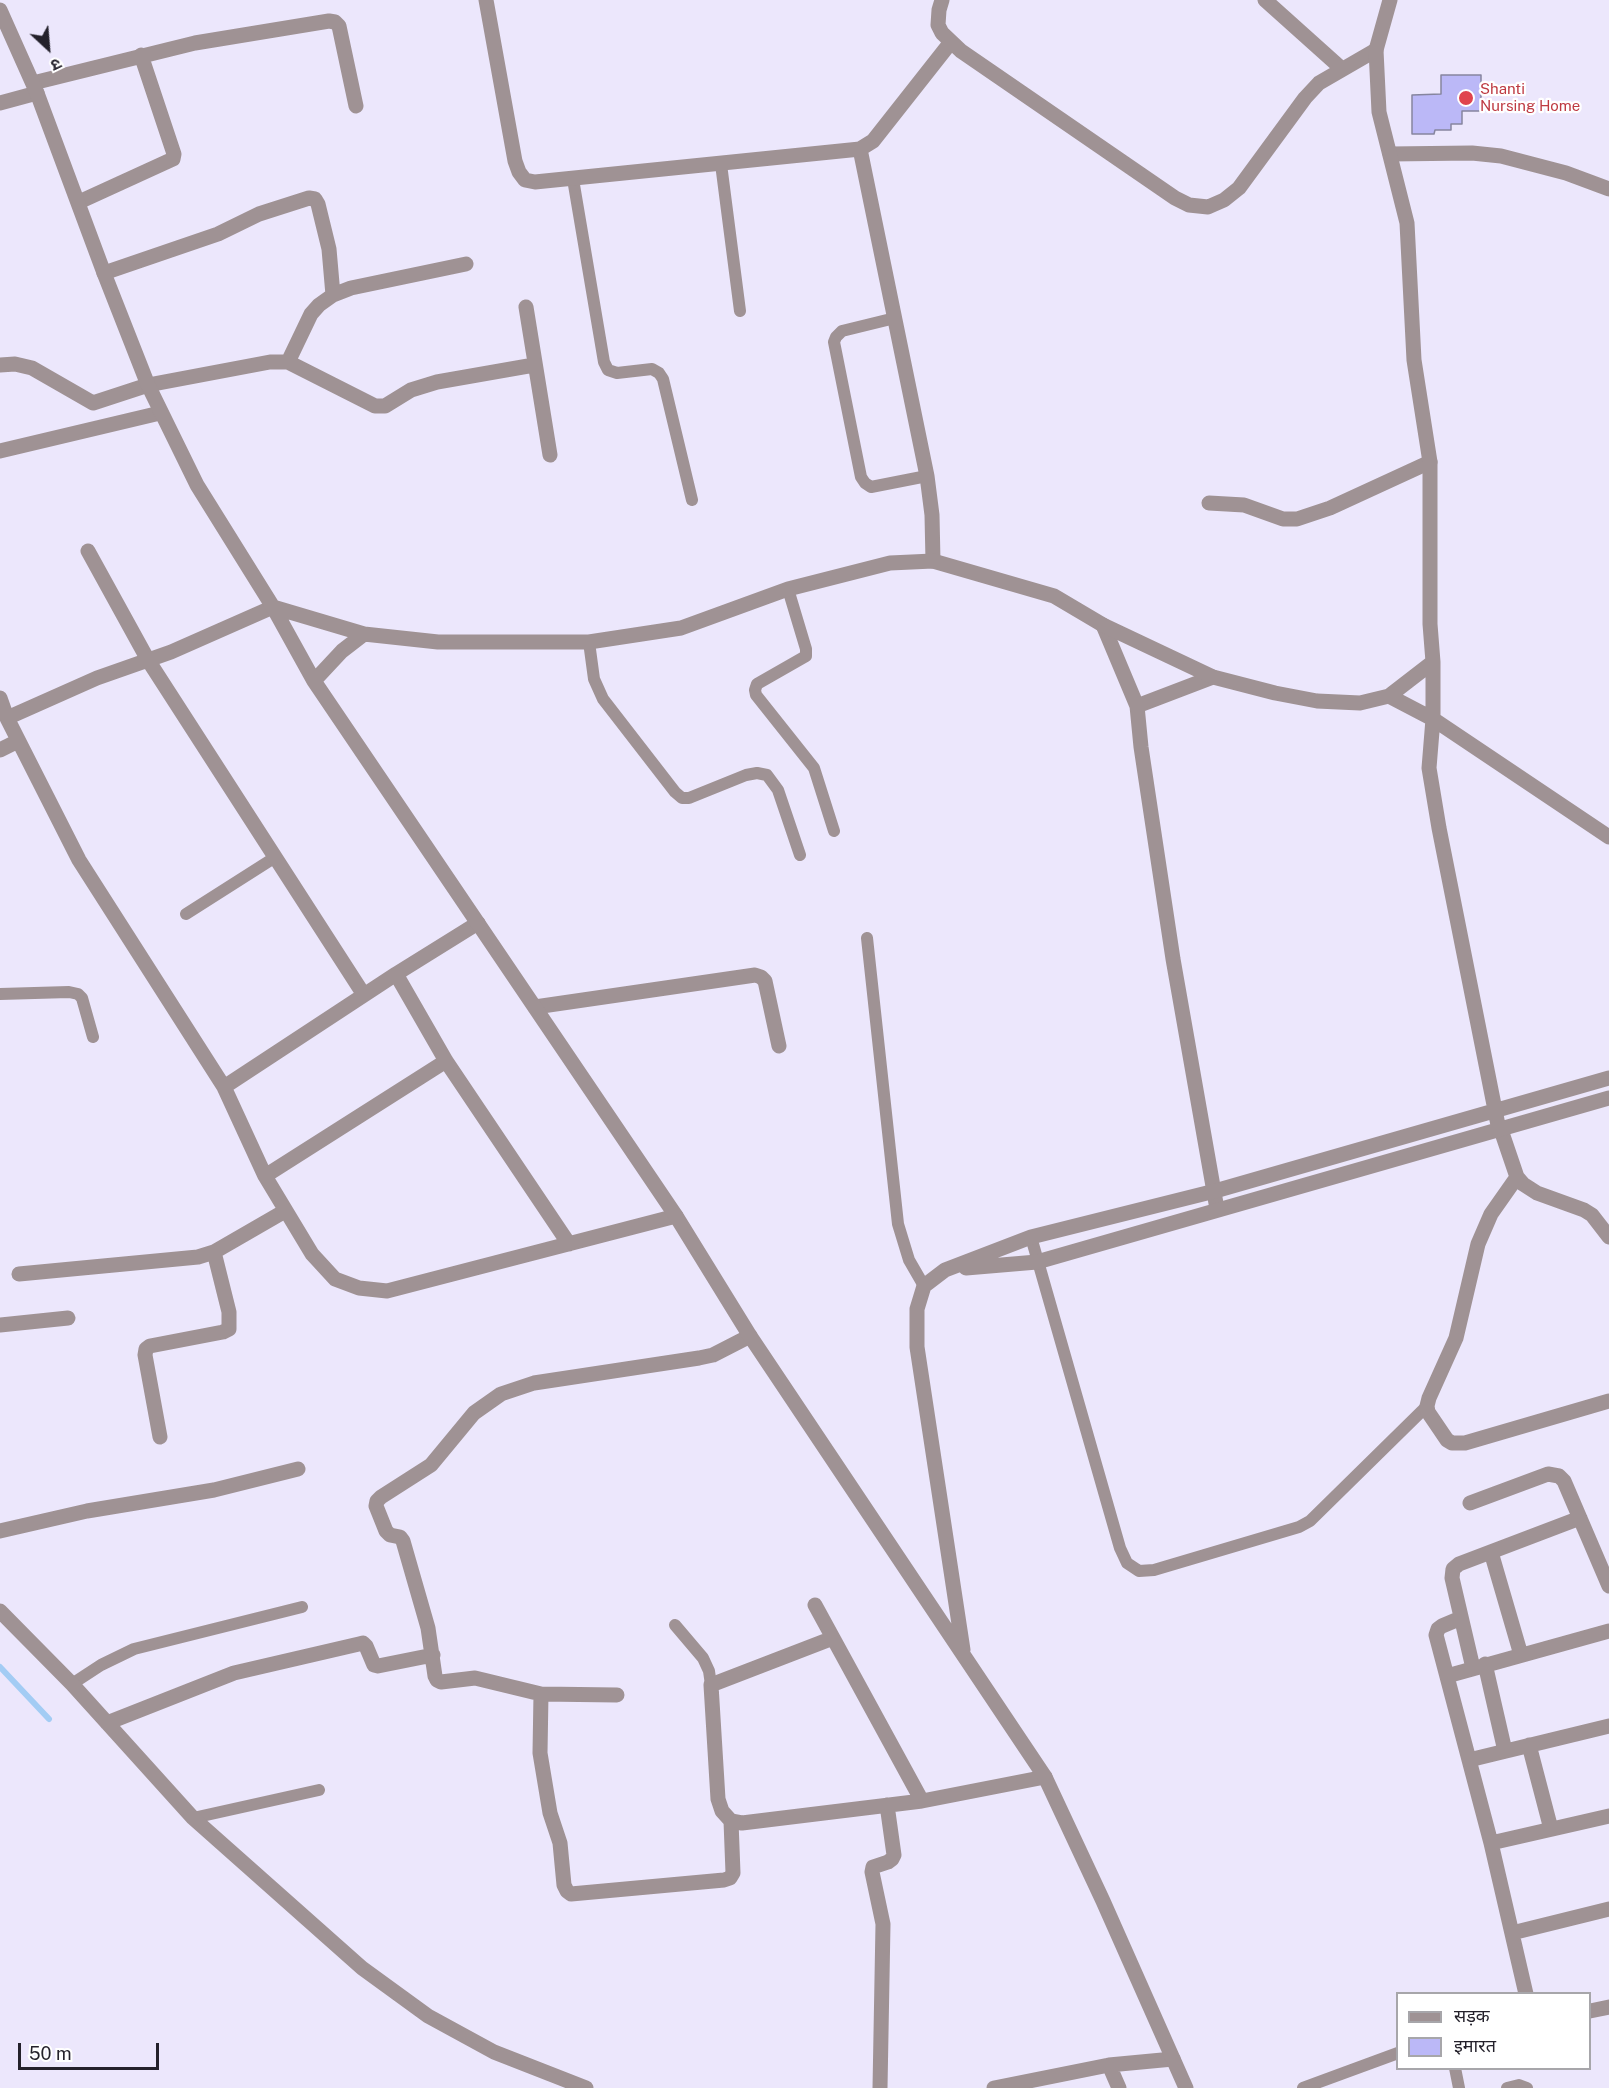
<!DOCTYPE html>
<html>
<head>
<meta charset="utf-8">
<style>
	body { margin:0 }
	#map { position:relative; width:1609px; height:2088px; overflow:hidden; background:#ece7fc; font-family:"Public Sans","Noto Sans Devanagari",sans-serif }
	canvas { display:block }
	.legend { position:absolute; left:1396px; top:1992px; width:195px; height:78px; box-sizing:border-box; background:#fff; border:2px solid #a7a6aa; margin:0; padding:8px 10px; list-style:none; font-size:18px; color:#24212b }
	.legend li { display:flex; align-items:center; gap:12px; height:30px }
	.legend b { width:30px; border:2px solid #a7a6aa }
	.north { position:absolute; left:18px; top:18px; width:60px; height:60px; -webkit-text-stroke:4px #fff; paint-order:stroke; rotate:154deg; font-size:16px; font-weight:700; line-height:24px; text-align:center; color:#24212b }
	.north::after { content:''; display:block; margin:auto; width:21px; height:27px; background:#24212b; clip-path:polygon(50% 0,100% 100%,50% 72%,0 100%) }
	.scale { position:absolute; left:18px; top:2043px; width:141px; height:27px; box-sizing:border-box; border:3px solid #24212b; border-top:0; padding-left:8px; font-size:18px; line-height:21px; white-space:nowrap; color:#24212b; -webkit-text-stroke:4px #fff; paint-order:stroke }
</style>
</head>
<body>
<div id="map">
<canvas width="1609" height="2088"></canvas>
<ul class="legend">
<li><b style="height:8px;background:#9f9294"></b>सड़क</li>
<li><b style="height:16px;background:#bbb8f7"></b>इमारत</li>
</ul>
<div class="north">उ</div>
<div class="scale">50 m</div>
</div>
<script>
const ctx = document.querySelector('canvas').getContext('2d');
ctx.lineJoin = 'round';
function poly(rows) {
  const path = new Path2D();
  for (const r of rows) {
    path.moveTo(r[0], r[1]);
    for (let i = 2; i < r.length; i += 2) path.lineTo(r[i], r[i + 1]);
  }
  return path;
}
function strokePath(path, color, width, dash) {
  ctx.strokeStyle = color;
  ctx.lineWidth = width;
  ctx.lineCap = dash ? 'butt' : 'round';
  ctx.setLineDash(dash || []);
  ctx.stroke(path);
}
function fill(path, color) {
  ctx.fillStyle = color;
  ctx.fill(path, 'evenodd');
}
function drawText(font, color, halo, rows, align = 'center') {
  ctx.font = font + ' "Public Sans",sans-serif';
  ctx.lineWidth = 4.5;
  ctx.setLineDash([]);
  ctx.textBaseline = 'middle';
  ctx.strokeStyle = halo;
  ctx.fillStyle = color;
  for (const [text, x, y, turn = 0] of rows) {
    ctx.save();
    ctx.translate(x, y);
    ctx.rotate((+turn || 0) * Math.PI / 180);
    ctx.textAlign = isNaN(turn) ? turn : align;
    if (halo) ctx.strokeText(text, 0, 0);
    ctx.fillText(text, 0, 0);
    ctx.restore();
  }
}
const stream = poly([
	[0,1667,49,1719]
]);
const building = poly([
	[1441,75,1481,75,1481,111,1462,111,1462,124,1451,124,1451,130,1435,130,1434,134,1412,134,1412,95,1441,94,1441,75]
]);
const service = poly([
	[721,164,740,311],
	[573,179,604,362,608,370,617,373,652,369,659,373,663,379,692,500],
	[895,318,842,331,836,337,834,342,861,477,865,483,871,487,927,476],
	[788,589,806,649,806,656,757,684,755,690,756,695,814,768,834,831],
	[589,642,594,679,603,699,675,792,682,798,689,798,746,775,757,773,767,775,778,790,800,855],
	[186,914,274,858],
	[867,938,898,1224,909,1260,924,1286],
	[0,994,69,992,78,994,82,998,93,1037],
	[1031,1237,1120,1548,1127,1563,1139,1571,1154,1570,1299,1527,1310,1521,1427,1406],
	[675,1625,703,1658,709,1671,711,1685],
	[72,1684,101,1665,134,1649,302,1607],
	[193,1818,319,1790],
	[1455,2068,1459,2088],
	[1303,2088,1398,2053],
	[1507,2088,1519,2085,1527,2088]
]);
const minor = poly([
	[486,0,515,161,519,172,525,180,535,182,860,149,873,141,951,42],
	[942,0,939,10,938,25,942,33,961,51,1175,198,1189,205,1208,207,1224,200,1239,188,1305,98,1319,83,1376,50],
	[1265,0,1342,69],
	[33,83,195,43,329,21,335,22,339,26,356,106],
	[0,103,37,93],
	[860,149,927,476,932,515,933,561],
	[1390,154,1472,153,1501,156,1566,173,1609,189],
	[79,202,173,159,174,154,141,55],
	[104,273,218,234,259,214,309,198,315,199,318,204,329,249,333,295],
	[526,307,550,455],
	[288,362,311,314,319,305,333,295,351,288,466,264],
	[0,365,15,364,32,368,93,403,148,385,270,362,288,362,375,406,385,406,411,390,437,382,534,365],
	[0,451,160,413],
	[1209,503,1244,505,1283,519,1297,519,1330,508,1430,462],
	[88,551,148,660,364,995],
	[273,607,171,652,97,678,7,718,79,860,224,1087,265,1176,312,1254,335,1279,359,1288,387,1291,676,1216],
	[1103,625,1137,706,1141,747,1173,959,1217,1209],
	[0,698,7,718],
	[1137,706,1213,677],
	[0,750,18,741],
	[396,974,446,1061,569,1244],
	[535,1007,755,975,761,977,765,981,779,1046],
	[224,1087,396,974,478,923],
	[1501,1130,1517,1177,1523,1184,1537,1193,1584,1210,1592,1215,1609,1237],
	[265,1176,446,1061],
	[1517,1177,1491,1214,1478,1244,1456,1338,1429,1398,1427,1406,1428,1412,1447,1440,1452,1443,1465,1443,1609,1401],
	[19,1274,198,1257,214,1252,285,1211],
	[0,1325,68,1318],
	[160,1437,145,1355,146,1349,150,1346,223,1332,229,1329,229,1312,214,1252],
	[1470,1503,1548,1474,1559,1476,1564,1481,1609,1586],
	[0,1531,87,1511,214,1490,298,1469],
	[1491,1552,1521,1655],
	[815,1605,922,1801],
	[0,1611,72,1684,193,1818,362,1968,428,2016,494,2052,586,2088],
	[1461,1618,1442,1626,1438,1629,1436,1635,1491,1843,1526,1994],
	[833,1638,711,1685,718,1799,722,1811,731,1821,742,1823,922,1801,1045,1777],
	[1485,1664,1505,1751],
	[1473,1668,1452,1578,1453,1569,1459,1564,1580,1518],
	[1447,1676,1609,1631],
	[541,1694,540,1753,550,1813,560,1843,564,1885,567,1891,571,1894,724,1880,730,1878,733,1873,731,1821],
	[617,1695,541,1694,475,1678,441,1682,437,1680,435,1676,428,1628,403,1541,400,1537,390,1535,386,1531,376,1506,377,1501,381,1497,431,1465,474,1413,501,1394,534,1383,699,1358,713,1355,750,1336],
	[107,1723,234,1673,359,1644,363,1643,366,1646,374,1665,378,1666,433,1655],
	[1529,1745,1551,1829],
	[1469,1760,1609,1726],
	[1491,1843,1609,1816],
	[1512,1933,1609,1909],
	[1590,2011,1609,2007],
	[1109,2065,1119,2088],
	[880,2088,883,1924,872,1872,873,1867,888,1862,892,1859,894,1855,887,1805],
	[994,2088,1109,2065,1173,2059]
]);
const tertiary = poly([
	[1390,0,1376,50,1379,112,1407,223,1414,360,1430,462,1430,624,1433,662,1433,719,1429,768,1439,828,1499,1130],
	[0,10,37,93,104,273,148,385,197,485,273,607,314,681,676,1216,750,1336,1045,1777,1103,1901,1186,2088],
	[273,607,364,634,438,642,589,642,681,628,788,589,890,563,933,561,1054,596,1103,625,1213,677,1275,693,1317,701,1360,703,1389,696,1433,719,1609,837],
	[314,681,342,651,364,634],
	[1389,696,1433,662],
	[966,1268,1037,1262,1609,1098],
	[963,1650,917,1347,917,1309,924,1286,945,1270,1031,1237,1215,1191,1609,1078]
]);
const markers = [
	[1466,98,8,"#e0444e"]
];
const healthNames = [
	["Shanti",1480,89],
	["Nursing Home",1480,106]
];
strokePath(stream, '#a3ccf4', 6);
fill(building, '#bbb8f7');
strokePath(building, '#86859e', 1.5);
strokePath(service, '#9f9294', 12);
strokePath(minor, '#9f9294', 15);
strokePath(tertiary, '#9f9294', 15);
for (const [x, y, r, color] of markers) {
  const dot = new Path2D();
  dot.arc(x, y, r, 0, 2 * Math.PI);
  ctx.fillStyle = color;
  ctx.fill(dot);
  strokePath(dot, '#fff', 2);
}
drawText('15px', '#be3a42', '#fff', healthNames, 'left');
</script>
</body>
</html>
